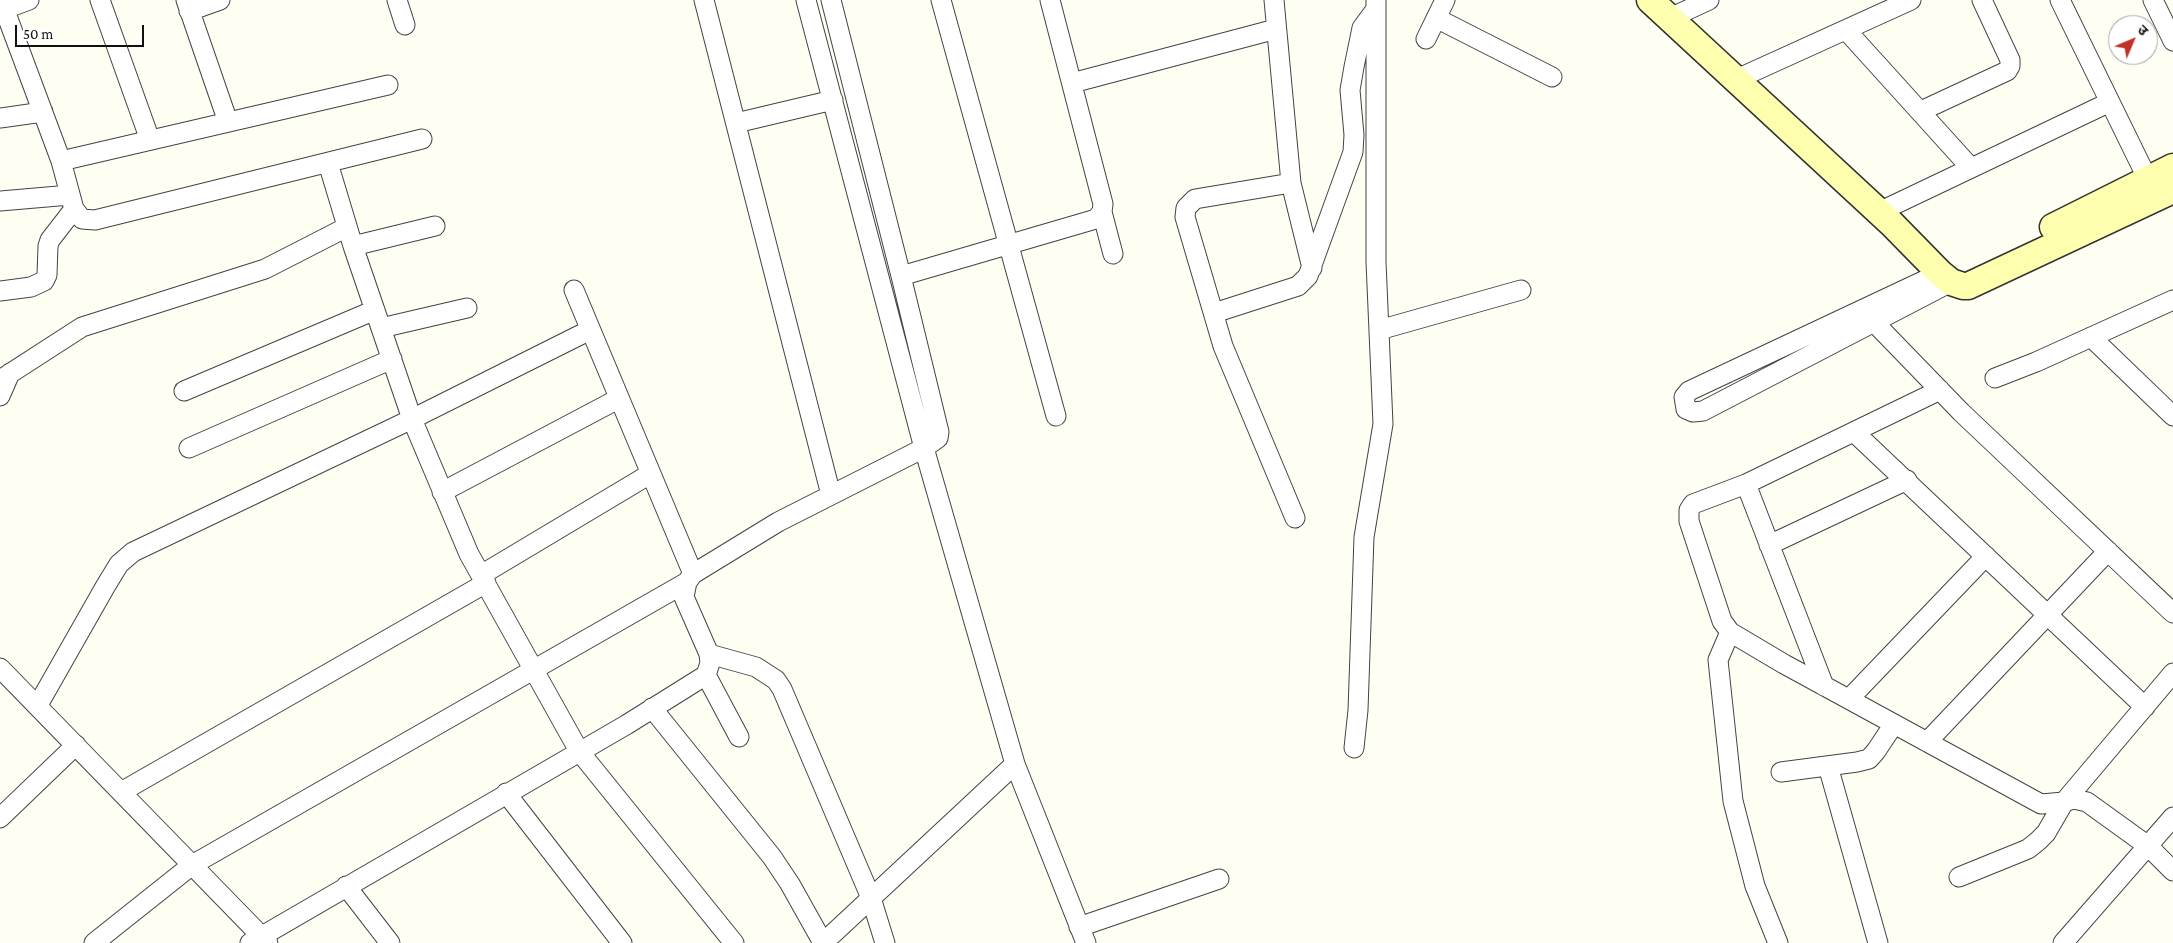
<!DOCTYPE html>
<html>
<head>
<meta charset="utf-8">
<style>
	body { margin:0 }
	#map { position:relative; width:2173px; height:943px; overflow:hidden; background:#fffef3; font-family:"Crimson Pro","Noto Sans Devanagari",serif }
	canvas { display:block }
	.north { position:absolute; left:2108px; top:15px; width:50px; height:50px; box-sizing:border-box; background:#fff; border:1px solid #9f9f9f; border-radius:50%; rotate:45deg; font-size:14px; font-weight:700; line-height:20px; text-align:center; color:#101010 }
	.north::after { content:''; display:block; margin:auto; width:18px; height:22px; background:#c13127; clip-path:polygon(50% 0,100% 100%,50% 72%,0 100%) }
	.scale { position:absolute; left:15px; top:25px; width:129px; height:22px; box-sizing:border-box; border:2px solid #101010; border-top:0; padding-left:6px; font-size:15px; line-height:18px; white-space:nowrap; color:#101010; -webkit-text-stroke:4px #fff; paint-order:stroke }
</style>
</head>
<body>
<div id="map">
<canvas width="2173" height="943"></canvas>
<div class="north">उ</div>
<div class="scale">50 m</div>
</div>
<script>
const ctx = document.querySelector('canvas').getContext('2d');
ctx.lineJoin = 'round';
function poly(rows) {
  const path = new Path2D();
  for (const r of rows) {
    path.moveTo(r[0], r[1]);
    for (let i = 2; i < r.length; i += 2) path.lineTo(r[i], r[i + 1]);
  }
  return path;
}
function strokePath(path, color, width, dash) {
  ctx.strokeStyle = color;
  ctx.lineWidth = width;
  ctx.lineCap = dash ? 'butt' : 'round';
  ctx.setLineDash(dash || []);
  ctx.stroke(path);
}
const street = poly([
	[1,0,61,161,74,209,82,219,95,220,422,139],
	[100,0,150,140],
	[186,0,228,122],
	[397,0,405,25],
	[704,0,831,495],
	[806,0,924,448,1015,764,1086,943],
	[941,0,1056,416],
	[1274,0,1291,183,1312,268],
	[2060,0,2153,190],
	[2153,0,2173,41],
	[5,9,29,0],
	[189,11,220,0],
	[1436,18,1552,77],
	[1670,18,1709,0],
	[1846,30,1971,168],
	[1426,39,1445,0],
	[1737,79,1911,0],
	[1072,83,1276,29],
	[1921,111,2007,71,2010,66,2010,60,1982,0],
	[0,118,43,112],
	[736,123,833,100],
	[61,161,388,85],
	[328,163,353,246,412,419,469,554,579,751,734,943],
	[1291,183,1195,199,1186,208,1185,217,1223,346,1295,518],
	[0,201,70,195],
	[1102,212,1113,254],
	[1879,212,2110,102],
	[353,246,435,226],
	[1940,273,1689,391,1684,397,1686,409,1693,412,1703,411,1951,282],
	[901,276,1096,219,1102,212,1103,204,1050,0],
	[574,290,693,574],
	[0,291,31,287,44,281,47,275,48,246,50,240,74,209],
	[1214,313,1298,286,1308,276,1353,152,1354,135,1350,90,1354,67,1362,28,1376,9],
	[1868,316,1961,412,2173,613],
	[381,328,467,308],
	[1379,330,1521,290],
	[2091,337,2173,416],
	[1995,378,2036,362,2173,300],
	[0,380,82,327,265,269,347,227],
	[1940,390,1746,484,1693,504,1689,510,1689,521,1722,621,1730,632,1784,664,2041,804,2064,802,2074,799,2087,802,2148,846,2173,871],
	[184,391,375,310],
	[0,396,10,373],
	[1854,432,2145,707],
	[189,448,392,359],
	[1746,484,1824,686],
	[442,492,618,399],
	[1769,545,1907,480],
	[481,575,650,474],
	[1730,632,1718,660,1733,801,1755,886,1778,943],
	[709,654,756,667,776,680,782,689,871,898,885,943],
	[0,668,268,943],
	[706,675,739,737],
	[1849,699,1986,556],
	[38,705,105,587,119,564,133,552,412,419,590,330],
	[652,708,772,857,790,884,823,943],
	[1927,742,2108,551],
	[1354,748,1358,710,1364,537,1383,424,1376,262,1376,0],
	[1828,766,1878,943],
	[1781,772,1857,762,1869,759,1876,751,1894,724],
	[121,792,486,583],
	[506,793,622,943],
	[0,818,76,745],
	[1959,877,2028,849,2038,841,2046,833,2064,802,2173,673],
	[346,886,390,943],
	[1079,927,1219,879],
	[94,943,192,865,687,582],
	[250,943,626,725,706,675,710,663,709,654,684,597,687,582,693,574,778,522,924,448,938,438,939,432,901,276,831,0],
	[823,943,1015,764],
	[2063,943,2173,817]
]);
const secondary = poly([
	[1650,0,1892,224,1940,273,1951,282,1963,286,1968,286,2173,190],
	[2053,227,2173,167]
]);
strokePath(street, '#434343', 21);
strokePath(secondary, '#323232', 29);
strokePath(street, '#fff', 19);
strokePath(secondary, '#fefeaf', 26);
</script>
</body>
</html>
